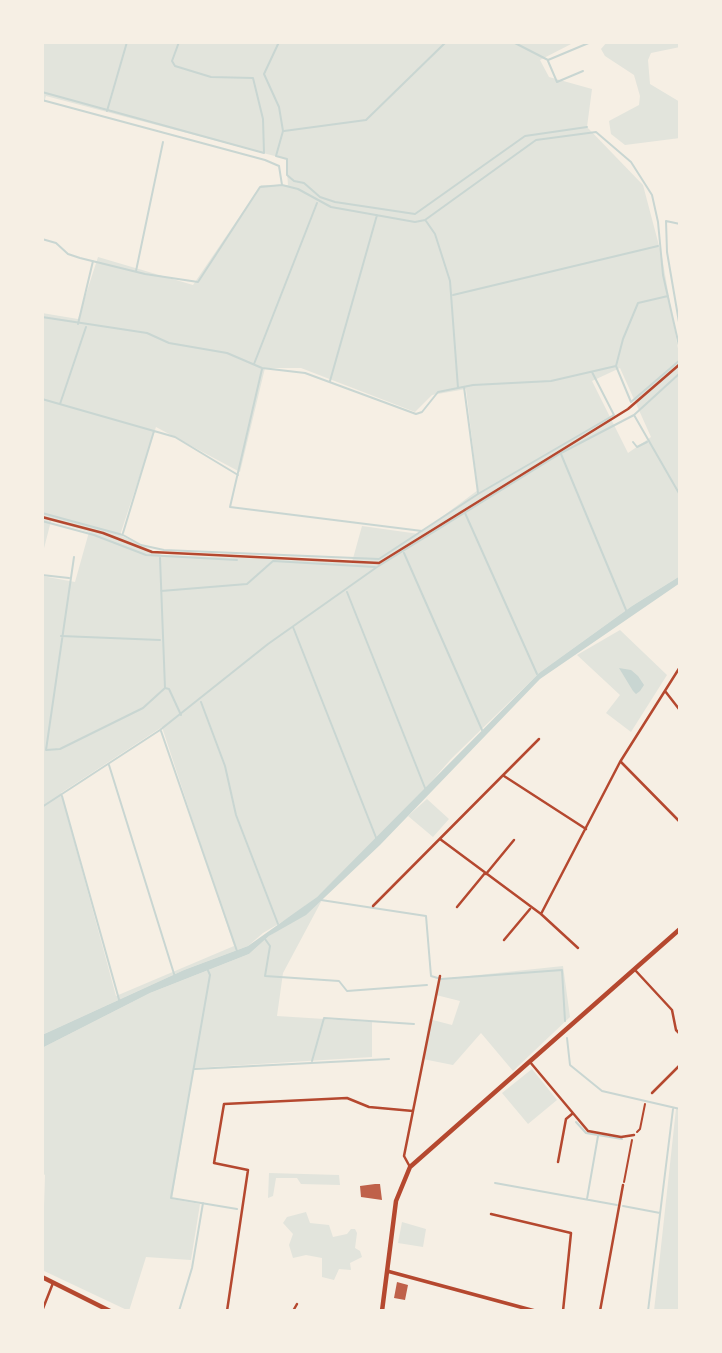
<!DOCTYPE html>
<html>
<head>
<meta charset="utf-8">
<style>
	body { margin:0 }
	#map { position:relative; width:722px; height:1353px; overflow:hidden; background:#f6efe4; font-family:Figtree,sans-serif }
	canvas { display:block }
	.frame { position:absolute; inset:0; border:44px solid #f6efe4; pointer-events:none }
</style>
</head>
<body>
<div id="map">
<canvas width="722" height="1353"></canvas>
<div class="frame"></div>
</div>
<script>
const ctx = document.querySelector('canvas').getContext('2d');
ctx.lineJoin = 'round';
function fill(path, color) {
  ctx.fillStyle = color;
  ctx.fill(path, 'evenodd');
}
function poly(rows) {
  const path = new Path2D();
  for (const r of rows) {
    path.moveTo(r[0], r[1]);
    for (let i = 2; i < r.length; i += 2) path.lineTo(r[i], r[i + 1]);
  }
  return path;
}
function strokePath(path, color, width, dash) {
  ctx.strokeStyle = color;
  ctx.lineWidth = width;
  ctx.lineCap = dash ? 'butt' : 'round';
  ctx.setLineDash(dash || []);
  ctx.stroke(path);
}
const green = poly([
	[42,42,575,42,540,60,549,77,592,89,587,127,643,185,662,257,680,360,680,576,632,606,539,673,451,759,403,814,317,897,292,916,263,933,248,946,184,970,42,1035,42,576,75,582,89,532,51,521,42,556,42,313,78,319,98,257,193,285,261,185,288,185,286,159,46,96,42,109],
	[265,368,301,368,415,412,432,395,466,389,478,490,419,534,362,526,352,562,162,555,120,535,156,427,240,472],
	[620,368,651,437,628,453,592,381],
	[162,727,234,946,116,996,61,793],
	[607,42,680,42,680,47,651,53,648,60,650,84,680,102,680,138,625,145,611,134,609,121,639,105,640,96,634,75,605,56,601,49],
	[620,630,667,675,631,732,606,713,620,695,577,655],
	[427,799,449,819,433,837,408,816],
	[322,900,283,973,277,1016,372,1022,372,1057,194,1068,172,1199,200,1204,191,1260,146,1257,129,1311,42,1270,45,1175,42,1173,42,1048,150,993,249,954,269,936],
	[563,966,570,1017,513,1071,481,1033,453,1065,423,1059,429,1019,452,1025,460,1001,436,995,441,979],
	[532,1069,557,1100,528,1124,502,1093],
	[676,1109,680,1110,680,1311,654,1311],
	[269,1173,339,1175,340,1185,301,1184,297,1178,276,1178,273,1196,268,1198],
	[306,1212,310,1223,329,1225,333,1237,347,1234,351,1229,355,1229,357,1233,355,1248,360,1251,362,1257,350,1263,351,1270,339,1269,334,1280,322,1277,322,1258,306,1255,293,1258,289,1245,293,1234,283,1223,287,1217],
	[402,1222,426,1229,423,1247,398,1243]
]);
const water = poly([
	[680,576,680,583,540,679,380,845,306,915,269,936,249,954,150,993,42,1048,42,1035,184,970,248,946,317,897,539,673,632,606],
	[619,668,631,670,638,676,644,685,640,691,636,694,633,691]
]);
const stream = poly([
	[279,42,264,74,279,107,283,131,276,156,287,159,287,175,294,181,304,183,320,197,335,202,415,214,525,136,587,127],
	[513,42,548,60,591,42],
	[548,61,557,82,583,71],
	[42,92,264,153,263,119,253,78,211,77,175,66,172,61,179,42],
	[42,100,265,160,279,166,282,185],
	[107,111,127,42],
	[284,131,366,120,446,42],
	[426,221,435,234,450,281,458,388],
	[680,224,666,221,667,252,680,328],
	[42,239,56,243,68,254,80,258,145,274,198,282,260,187,282,185,298,189,331,207,415,222,425,220,536,140,596,132,631,162,652,195,658,222,663,275,680,350],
	[136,271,163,142],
	[453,295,658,246],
	[668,296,638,303,623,339,616,366,631,402,680,360],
	[42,317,147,333,169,343,227,353,262,368,305,373,416,414,422,412,438,392,473,385,551,381,616,366],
	[78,324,93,261],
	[254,364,317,203],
	[262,369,230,507,422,531],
	[680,373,634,415,680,495],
	[330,381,377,215],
	[464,387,478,493],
	[42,399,175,437,238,475],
	[60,404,86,327],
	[633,442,637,447,647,442],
	[561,454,626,610],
	[42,513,123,535,141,545,164,550,379,559,478,494,614,415,592,372],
	[465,513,537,674],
	[42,521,94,535,146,555,237,560],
	[123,533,154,431],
	[404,553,482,730],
	[74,557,46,750,60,749,143,708,165,688],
	[160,558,165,688,169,689,181,715],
	[42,575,69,578],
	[161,591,247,584,273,561,375,567],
	[347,592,425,788],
	[293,627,377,840],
	[61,636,160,640],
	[201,702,225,766,236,815,278,924],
	[161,731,237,951],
	[109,765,175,977],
	[62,796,120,1003],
	[42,807,160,730,268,644,377,567,561,453,634,415],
	[321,900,426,916,431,976,441,979,562,970,565,1021],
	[265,939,270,946,265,976,339,981,347,991,427,985],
	[206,966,210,975,171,1198,237,1209],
	[567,1038,570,1065,602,1091,680,1109],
	[312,1061,324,1018,414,1024],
	[195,1069,389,1059],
	[576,1122,586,1133,622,1139],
	[495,1183,617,1205],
	[587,1199,598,1136],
	[623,1206,660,1213],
	[179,1311,192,1268,203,1203],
	[648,1311,673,1109]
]);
const building = poly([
	[375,1184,380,1184,382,1200,361,1197,360,1186],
	[397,1282,408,1285,405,1300,394,1298]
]);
const path = poly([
	[637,1132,640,1129,645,1104],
	[624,1182,632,1140]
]);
const minor = poly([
	[42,517,103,533,152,552,379,563,628,409,680,364],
	[665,691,679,709],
	[621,762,680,822],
	[504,776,586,829],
	[440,839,541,914,578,948],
	[486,874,514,840],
	[373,906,539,739],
	[457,907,485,873],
	[541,914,620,762,680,667],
	[504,940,530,909],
	[635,970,672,1010,676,1030,680,1034],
	[530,1062,588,1131,621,1137,634,1135],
	[652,1093,680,1065],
	[558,1162,566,1119,572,1114],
	[410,1167,404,1156,440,976],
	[491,1214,571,1233,563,1311],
	[42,1311,53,1283],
	[227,1311,248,1170,214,1163,224,1104,347,1098,369,1107,413,1111],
	[293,1311,297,1304],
	[600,1311,623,1185]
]);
const tertiary = poly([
	[387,1271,535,1311]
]);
const secondary = poly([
	[382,1311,396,1201,410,1167,680,929]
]);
const primary = poly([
	[42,1277,110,1311]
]);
fill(green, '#e2e4dc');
fill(water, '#c9d6d2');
strokePath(stream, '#c9d6d2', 2);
fill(building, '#bf614a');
strokePath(path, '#b5482f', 2);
strokePath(minor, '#b5482f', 2.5);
strokePath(tertiary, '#b5482f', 3.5);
strokePath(secondary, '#b5482f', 4.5);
strokePath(primary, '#b5482f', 4.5);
</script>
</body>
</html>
